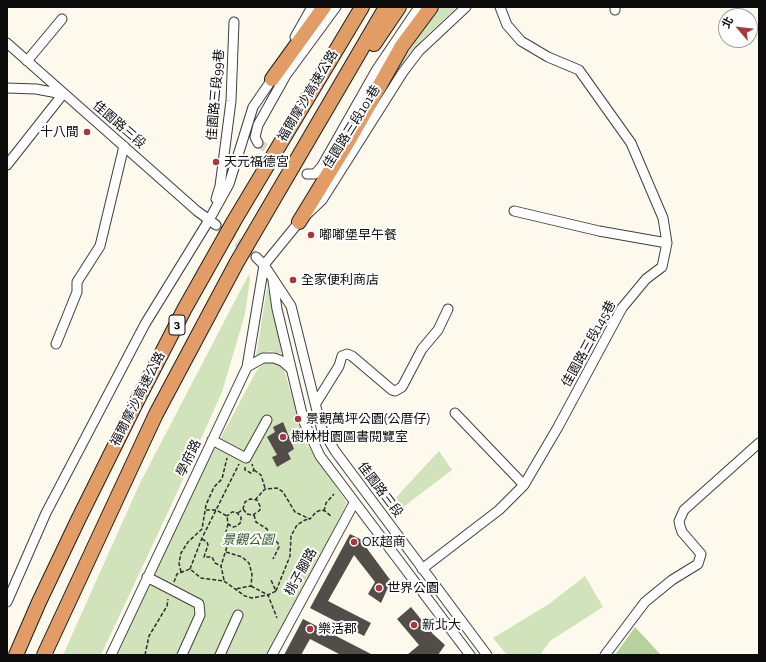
<!DOCTYPE html>
<html>
<head>
<meta charset="utf-8">
<style>
	body { margin:0 }
	#map { position:relative; width:766px; height:662px; overflow:hidden; background:#fdf9ed; font-family:"Zilla Slab","Noto Sans TC",serif }
	canvas { display:block }
	.frame { position:absolute; inset:0; border:8px solid #0c0c0c; pointer-events:none }
	.north { position:absolute; left:718px; top:8px; width:40px; height:40px; box-sizing:border-box; background:#fff; border:1px solid #9e9e9e; border-radius:50%; rotate:298deg; font-size:11px; font-weight:700; line-height:16px; text-align:center; color:#0c0c0c }
	.north::after { content:''; display:block; margin:auto; width:14px; height:18px; background:#aa363e; clip-path:polygon(50% 0,100% 100%,50% 72%,0 100%) }
</style>
</head>
<body>
<div id="map">
<canvas width="766" height="662"></canvas>
<div class="frame"></div>
<div class="north">北</div>
</div>
<script>
const ctx = document.querySelector('canvas').getContext('2d');
ctx.lineJoin = 'round';
function fill(path, color) {
  ctx.fillStyle = color;
  ctx.fill(path, 'evenodd');
}
function poly(rows) {
  const path = new Path2D();
  for (const r of rows) {
    path.moveTo(r[0], r[1]);
    for (let i = 2; i < r.length; i += 2) path.lineTo(r[i], r[i + 1]);
  }
  return path;
}
function strokePath(path, color, width, dash) {
  ctx.strokeStyle = color;
  ctx.lineWidth = width;
  ctx.lineCap = dash ? 'butt' : 'round';
  ctx.setLineDash(dash || []);
  ctx.stroke(path);
}
function drawText(font, color, halo, rows, align = 'center') {
  ctx.font = font + ' "Zilla Slab","Noto Sans TC",serif';
  ctx.lineWidth = 4;
  ctx.setLineDash([]);
  ctx.textBaseline = 'middle';
  ctx.strokeStyle = halo;
  ctx.fillStyle = color;
  for (const [text, x, y, turn = 0] of rows) {
    ctx.save();
    ctx.translate(x, y);
    ctx.rotate((+turn || 0) * Math.PI / 180);
    ctx.textAlign = isNaN(turn) ? turn : align;
    if (halo) ctx.strokeText(text, 0, 0);
    ctx.fillText(text, 0, 0);
    ctx.restore();
  }
}
const green = poly([
	[439,7,457,7,424,38,390,79],
	[249,274,250,280,245,314,222,392,170,508,101,655,63,655,140,483],
	[267,288,279,311,281,354,270,351,256,356],
	[271,362,279,365,284,370,306,443,347,503,271,655,115,655,182,510,257,370,264,363],
	[439,451,452,470,394,514,389,505],
	[585,576,603,607,550,641,540,655,507,655,493,638,549,604]
]);
const forest = poly([
	[635,627,661,655,615,655]
]);
const building = poly([
	[283,422,294,449,288,453,291,459,277,467,272,457,277,455,267,437,275,432,273,427],
	[350,534,360,539,391,581,381,603,368,594,375,582,354,555,328,601,371,623,364,636,310,608],
	[411,607,433,634,445,645,438,655,407,655,419,645,397,619],
	[303,619,373,655,341,655,310,639,301,655,284,655]
]);
const minorTunnel = poly([
	[258,143,307,174],
	[216,225,256,257]
]);
const path = poly([
	[245,467,245,470,251,473,254,470,252,464],
	[254,470,261,475,265,488],
	[255,500,265,489,277,488,283,492,295,512,310,519,316,512,321,510,325,511,332,517],
	[206,510,216,510,227,516,228,524,233,527,237,526,241,522,241,517,236,512,232,512,227,516],
	[324,511,326,503,334,494],
	[238,513,243,509,245,502,250,499,257,500,260,506,260,510,253,515,247,514,243,509],
	[254,515,256,522,267,529,271,537,278,543,279,547,273,559],
	[202,539,207,542,208,545,204,557,212,557,215,563,221,566],
	[226,552,242,557,249,563,252,574,251,586,235,589],
	[190,569,202,538,239,464],
	[181,572,179,563,181,553,188,542,202,529,206,505,214,487,222,479,227,458],
	[224,580,221,566,228,543,226,532,228,524],
	[174,582,177,574,190,569,201,578,224,581,245,596,252,598,268,595,277,618],
	[251,586,268,595,276,591,271,580],
	[276,591,290,556,291,536,297,525,305,520,310,519],
	[145,655,149,636,167,606,168,599]
]);
const minor = poly([
	[615,10,615,7],
	[295,37,312,7],
	[7,43,197,211,216,225],
	[27,61,62,19],
	[7,88,36,89,63,94,7,165],
	[258,143,255,137,258,125,286,75,336,7],
	[307,174,315,174,322,166,377,69,419,7],
	[216,199,220,186,231,101,234,22],
	[514,211,599,231,667,243],
	[256,257,264,265,291,306,321,427,335,451,487,655],
	[264,265,299,222,322,200,403,72,419,51,466,7],
	[273,281,277,309,304,422,320,456,470,655],
	[56,344,77,292,77,282,100,246,124,146],
	[247,367,263,358,274,358,282,361,291,369],
	[316,403,339,366,342,356,347,354,352,356,392,390,395,391,402,387,422,349,438,330,448,309],
	[455,413,524,485],
	[212,440,246,458,267,420],
	[422,569,499,510,524,485,558,427,622,308,646,279,662,267,667,243,663,218,631,143,579,70,548,57,521,41,507,25,500,7],
	[147,577,199,604,200,615,182,655],
	[7,602,46,513,145,324,209,220,229,184,253,107,275,75],
	[111,655,247,367,264,265],
	[220,655,238,615],
	[272,655,354,503],
	[605,655,645,602,672,580,698,564,701,554,682,532,680,526,679,521,684,510,759,443]
]);
const highway = poly([
	[374,44,399,7],
	[272,79,324,7],
	[299,222,349,140,402,46,431,7],
	[16,655,39,602,78,520,137,401,185,308,234,221,362,7],
	[44,655,156,414,237,262,386,7]
]);
const markers = [
	[87,132,4,"#aa363e"],
	[216,162,4,"#aa363e"],
	[311,235,4,"#aa363e"],
	[293,280,4,"#aa363e"],
	[298,419,4,"#aa363e"],
	[283,437,4,"#aa363e"],
	[354,542,4,"#aa363e"],
	[379,588,4,"#aa363e"],
	[414,625,4,"#aa363e"],
	[310,629,4,"#aa363e"]
];
const shields = [
	[177,325,16]
];
const shieldNames = [
	["3",177,325]
];
const streetNames = [
	["佳園路三段99巷",216,95,-85],
	["福爾摩沙高速公路",308,96,-59],
	["佳園路三段",119,125,41],
	["佳園路三段101巷",352,127,-58],
	["佳園路三段145巷",589,344,-61],
	["福爾摩沙高速公路",138,399,-63],
	["學府路",189,458,-64],
	["佳園路三段",380,490,53],
	["桃子腳路",301,572,-61]
];
const poiNames = [
	["十八間",79,132,"right"],
	["天元福德宮",224,162],
	["嘟嘟堡早午餐",319,235],
	["全家便利商店",301,280],
	["景觀萬坪公園(公厝仔)",306,419],
	["樹林柑園圖書閱覽室",291,437],
	["OK超商",362,542],
	["世界公園",387,588],
	["新北大",422,625],
	["樂活郡",318,629]
];
const parkNames = [
	["景觀公園",248,540]
];
fill(green, '#d1e3bb');
fill(forest, '#b5d29c');
fill(building, '#534d4a');
strokePath(minorTunnel, '#d9d5cb', 9, [9, 4.5]);
strokePath(minor, '#3f3f3f', 11);
strokePath(highway, '#1d1d1d', 16);
strokePath(path, '#2e2e2e', 1.5, [4, 2]);
strokePath(minor, '#fff', 9);
strokePath(highway, '#e29c66', 14);
for (const [x, y, r, color] of markers) {
  const dot = new Path2D();
  dot.arc(x, y, r, 0, 2 * Math.PI);
  ctx.fillStyle = color;
  ctx.fill(dot);
  strokePath(dot, '#fff', 1.5);
}
for (const [x, y, w] of shields) {
  const box = new Path2D();
  box.roundRect(x - w / 2, y - 10, w, 20, 3);
  ctx.fillStyle = '#fff';
  ctx.fill(box);
  strokePath(box, '#0c0c0c', 1);
}
drawText('bold 12px', '#0c0c0c', null, shieldNames);
drawText('13px', '#0c0c0c', '#fff', streetNames);
drawText('13px', '#0c0c0c', '#fff', poiNames, 'left');
drawText('italic 13px', '#315b25', '#fff', parkNames);
</script>
</body>
</html>
